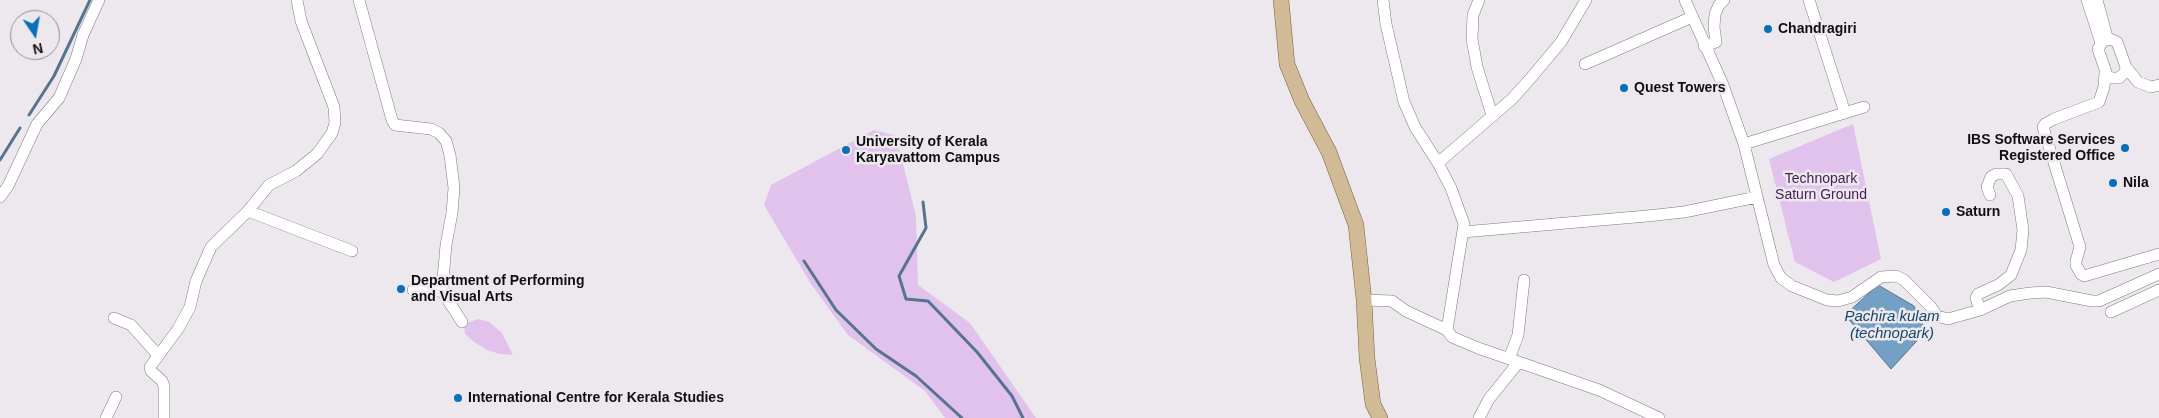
<!DOCTYPE html>
<html>
<head>
<meta charset="utf-8">
<style>
	body { margin:0 }
	#map { position:relative; width:2159px; height:418px; overflow:hidden; background:#ece8ee; font-family:Helvetica,sans-serif }
	canvas { display:block }
	.north { position:absolute; left:10px; top:10px; width:50px; height:50px; box-sizing:border-box; background:#ece8ee; border:1px solid #949195; border-radius:50%; rotate:168deg; font-size:14px; font-weight:700; line-height:20px; text-align:center; color:#100f10 }
	.north::after { content:''; display:block; margin:auto; width:18px; height:22px; background:#0a6fbb; clip-path:polygon(50% 0,100% 100%,50% 72%,0 100%) }
</style>
</head>
<body>
<div id="map">
<canvas width="2159" height="418"></canvas>
<div class="north">N</div>
</div>
<script>
const ctx = document.querySelector('canvas').getContext('2d');
ctx.lineJoin = 'round';
function fill(path, color) {
  ctx.fillStyle = color;
  ctx.fill(path, 'evenodd');
}
function poly(rows) {
  const path = new Path2D();
  for (const r of rows) {
    path.moveTo(r[0], r[1]);
    for (let i = 2; i < r.length; i += 2) path.lineTo(r[i], r[i + 1]);
  }
  return path;
}
function strokePath(path, color, width, dash) {
  ctx.strokeStyle = color;
  ctx.lineWidth = width;
  ctx.lineCap = dash ? 'butt' : 'round';
  ctx.setLineDash(dash || []);
  ctx.stroke(path);
}
function drawText(font, color, halo, rows, align = 'center') {
  ctx.font = font + ' Helvetica,sans-serif';
  ctx.lineWidth = 5;
  ctx.setLineDash([]);
  ctx.textBaseline = 'middle';
  ctx.strokeStyle = halo;
  ctx.fillStyle = color;
  for (const [text, x, y, turn = 0] of rows) {
    ctx.save();
    ctx.translate(x, y);
    ctx.rotate((+turn || 0) * Math.PI / 180);
    ctx.textAlign = isNaN(turn) ? turn : align;
    if (halo) ctx.strokeText(text, 0, 0);
    ctx.fillText(text, 0, 0);
    ctx.restore();
  }
}
const green = poly([
	[1853,124,1881,259,1834,282,1795,262,1769,159],
	[874,130,896,136,916,216,918,285,970,323,1036,418,945,418,925,391,848,335,811,284,764,205,771,185],
	[478,319,489,322,502,333,513,355,500,354,487,350,474,342,465,334,464,324]
]);
const water = poly([
	[1878,285,1914,306,1926,331,1891,369,1845,315,1878,285]
]);
const stream = poly([
	[29,115,54,76,90,0],
	[0,160,20,128],
	[923,202,926,228,899,276,906,299,928,301,977,352,1012,396,1023,418],
	[804,261,836,310,876,349,916,376,962,418]
]);
const minor = poly([
	[359,0,392,120,395,125,431,129,439,133,446,141,450,155,454,188,452,213,446,245,442,291,462,322],
	[1383,0,1386,24,1404,102,1415,127,1438,163,1451,188,1464,224,1447,330],
	[1479,0,1473,15,1472,39,1477,67,1492,115],
	[1685,0,1723,85,1744,144,1774,265,1781,278,1792,286,1827,300,1838,301,1852,297,1881,277,1896,276,1904,280,1931,307,1937,316,1948,319,1980,310,2010,296,2030,293,2046,292,2092,301,2099,301,2159,274],
	[1809,0,1845,113],
	[2087,0,2101,43],
	[2097,0,2107,37],
	[1704,46,1716,42,1714,27,1715,14,1719,5,1724,0],
	[1585,64,1692,17],
	[2126,67,2125,72,2119,78,2111,78,2107,75,2098,49,2103,41,2110,39,2117,42,2126,67,2138,82,2151,87,2159,85],
	[2105,73,2104,87,2099,102,2054,119,2045,124,2043,127,2080,247,2076,261,2076,265,2081,274,2084,276,2159,254],
	[1744,144,1864,107],
	[1438,163,1512,99,1530,79,1561,42,1586,0],
	[0,197,8,186,37,124,59,98,76,59,83,35,99,0],
	[248,211,352,251],
	[1463,232,1647,216,1684,212,1757,197],
	[413,290,442,291],
	[1364,300,1392,301,1406,311,1447,330,1452,337,1478,348,1599,390,1659,418],
	[1980,310,1976,298,1978,294,1998,285,2011,275,2021,250,2023,230,2018,196,2006,174,1996,174,1991,177,1987,187,1990,195],
	[2111,312,2159,290],
	[114,318,131,325,158,355],
	[1509,359,1518,335,1524,280],
	[106,418,116,397],
	[164,418,164,386,162,381,151,371,150,367,178,329,190,307,196,281,211,247,248,211,269,185,296,171,317,154,332,133,335,123,334,107,301,21,297,0],
	[1479,418,1489,399,1518,363]
]);
const major = poly([
	[1281,0,1287,64,1302,101,1329,152,1356,225,1364,300,1367,358,1373,404,1380,418]
]);
const markers = [
	[1768,29,5,"#0a6fbb"],
	[1624,88,5,"#0a6fbb"],
	[2125,148,5,"#0a6fbb"],
	[846,150,5,"#0a6fbb"],
	[2113,183,5,"#0a6fbb"],
	[1946,212,5,"#0a6fbb"],
	[401,289,5,"#0a6fbb"],
	[458,398,5,"#0a6fbb"]
];
const poiNames = [
	["Chandragiri",1778,29],
	["Quest Towers",1634,88],
	["IBS Software Services",2115,140,"right"],
	["Registered Office",2115,156,"right"],
	["University of Kerala",856,142],
	["Karyavattom Campus",856,158],
	["Nila",2123,183],
	["Saturn",1956,212],
	["Department of Performing",411,281],
	["and Visual Arts",411,297],
	["International Centre for Kerala Studies",468,398]
];
const parkNames = [
	["Technopark",1821,179],
	["Saturn Ground",1821,195]
];
const waterNames = [
	["Pachira kulam",1892,317],
	["(technopark)",1892,334]
];
fill(green, '#e0c2ed');
fill(water, '#75a0c6');
strokePath(water, '#57748f', 1);
strokePath(stream, '#57748f', 3);
strokePath(minor, '#7e7a7f', 12);
strokePath(major, '#79603a', 16);
strokePath(minor, '#fff', 11);
strokePath(major, '#d1ba96', 15);
for (const [x, y, r, color] of markers) {
  const dot = new Path2D();
  dot.arc(x, y, r, 0, 2 * Math.PI);
  ctx.fillStyle = color;
  ctx.fill(dot);
  strokePath(dot, '#ece8ee', 2);
}
drawText('bold 14px', '#100f10', '#ece8ee', poiNames, 'left');
drawText('14px', '#482058', '#ece8ee', parkNames);
drawText('italic 15px', '#15476c', '#ece8ee', waterNames);
</script>
</body>
</html>
